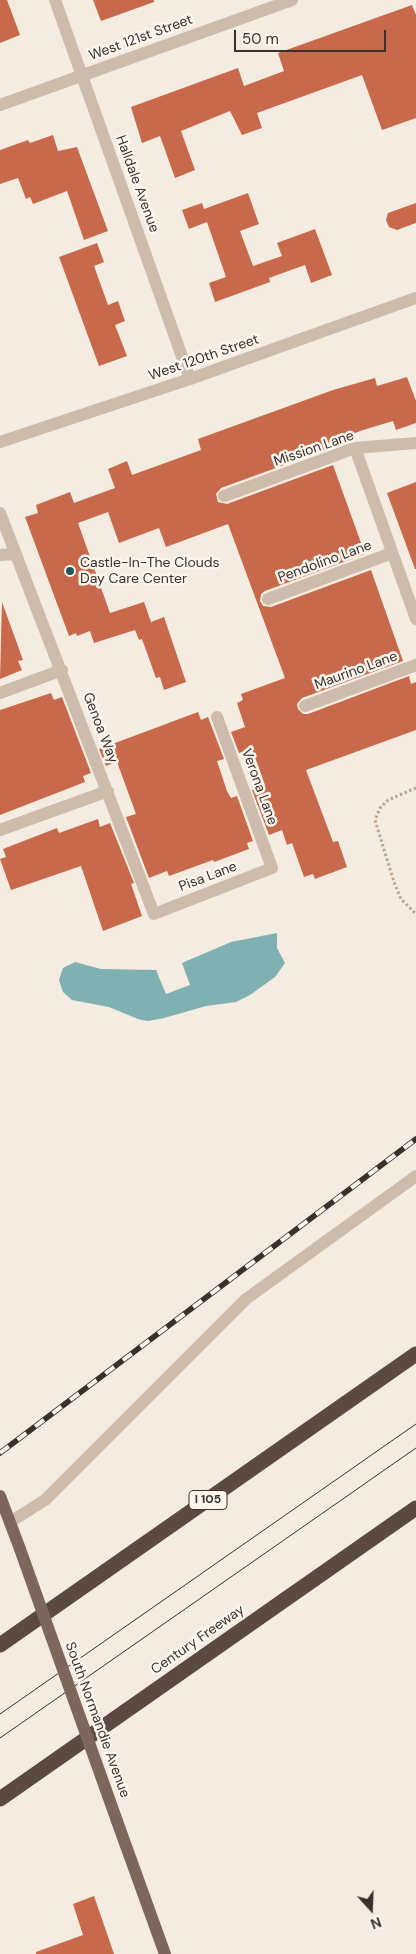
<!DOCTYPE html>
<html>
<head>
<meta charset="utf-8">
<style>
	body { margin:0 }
	#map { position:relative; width:416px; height:1954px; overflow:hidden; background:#f4ebe1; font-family:"DM Sans",sans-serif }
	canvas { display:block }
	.north { position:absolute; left:346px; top:1884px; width:50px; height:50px; -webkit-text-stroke:4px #fbf5ee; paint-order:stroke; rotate:160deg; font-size:14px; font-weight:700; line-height:20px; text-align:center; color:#3b302b }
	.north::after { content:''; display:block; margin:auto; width:18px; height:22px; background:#3b302b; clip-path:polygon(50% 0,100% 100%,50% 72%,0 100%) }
	.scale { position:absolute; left:234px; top:30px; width:152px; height:22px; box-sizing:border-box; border:2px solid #3b302b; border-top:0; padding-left:6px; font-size:15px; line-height:18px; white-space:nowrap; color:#3b302b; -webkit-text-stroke:4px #fbf5ee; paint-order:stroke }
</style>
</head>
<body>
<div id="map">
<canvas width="416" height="1954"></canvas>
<div class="north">N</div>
<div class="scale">50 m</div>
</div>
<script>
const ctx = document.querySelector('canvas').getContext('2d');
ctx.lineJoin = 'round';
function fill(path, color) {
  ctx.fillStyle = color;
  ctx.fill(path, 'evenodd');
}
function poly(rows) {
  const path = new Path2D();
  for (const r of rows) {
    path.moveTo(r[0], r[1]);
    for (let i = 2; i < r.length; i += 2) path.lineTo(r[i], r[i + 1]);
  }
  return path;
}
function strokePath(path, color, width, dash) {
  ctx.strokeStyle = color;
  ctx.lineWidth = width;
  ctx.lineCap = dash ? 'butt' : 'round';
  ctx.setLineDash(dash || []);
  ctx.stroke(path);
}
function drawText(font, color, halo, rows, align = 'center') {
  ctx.font = font + ' "DM Sans",sans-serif';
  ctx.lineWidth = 5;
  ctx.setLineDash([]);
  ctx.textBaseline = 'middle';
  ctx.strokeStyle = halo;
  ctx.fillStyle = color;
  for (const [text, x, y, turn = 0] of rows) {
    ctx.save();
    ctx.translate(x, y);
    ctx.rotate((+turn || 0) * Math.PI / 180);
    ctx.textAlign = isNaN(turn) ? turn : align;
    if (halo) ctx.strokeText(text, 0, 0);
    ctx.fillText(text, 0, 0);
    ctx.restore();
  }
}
const water = poly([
	[277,933,277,948,285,963,275,977,250,995,236,1002,206,1006,164,1018,148,1021,138,1019,109,1007,72,1000,63,992,59,980,63,968,75,962,101,969,156,970,166,994,190,985,182,963,231,942]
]);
const building = poly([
	[0,0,7,0,20,35,0,43],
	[93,0,154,0,154,2,101,21],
	[412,5,416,15,416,118,382,130,362,75,257,113,262,128,242,135,230,111,181,131,195,170,175,178,160,136,142,143,131,107,238,68,244,86,284,71,278,53],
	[53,135,58,151,77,147,108,231,84,240,67,191,33,204,30,197,26,199,18,178,0,184,0,150,28,140,30,143],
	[248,193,259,224,240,231,253,266,282,256,277,243,315,229,332,275,311,283,305,265,269,278,270,282,215,302,209,283,226,277,207,222,189,229,182,210,202,203,204,209],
	[416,203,416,223,397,230,389,227,386,220,388,213],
	[97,243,104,262,94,266,108,305,118,301,125,321,115,325,127,356,99,366,59,257],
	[407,377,416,401,416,423,396,430,393,421,363,430,326,444,328,449,221,488,216,494,218,502,227,504,333,465,365,554,265,591,261,594,260,601,263,606,271,607,371,570,403,661,302,698,297,704,298,709,303,714,308,714,409,676,411,684,416,682,416,730,306,770,333,842,338,841,347,867,315,879,313,874,304,877,292,843,287,845,282,830,269,835,252,790,265,785,252,749,239,753,231,732,245,727,237,703,243,700,241,694,285,678,228,524,166,547,159,528,119,543,108,512,78,523,110,613,144,602,151,622,164,617,186,682,164,690,160,677,156,678,142,639,139,640,135,630,94,643,90,631,77,636,76,633,69,636,25,517,38,513,36,505,70,492,74,503,115,488,108,469,127,461,132,475,201,450,198,439,333,390,375,378,377,386],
	[416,482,416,569,415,569,387,493],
	[2,602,23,660,18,661,22,670,0,679],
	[51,693,54,700,62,697,91,773,83,776,85,782,0,815,0,710],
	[198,712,201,720,208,717,224,759,217,761,227,791,231,798,237,796,253,841,247,843,249,849,214,862,213,860,169,876,167,871,149,878,126,817,136,814,117,762,106,766,99,749],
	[98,819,100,827,110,823,134,883,131,884,142,916,103,931,81,866,11,890,0,859,6,857,3,849,57,828,59,833],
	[94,1896,114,1954,36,1954,36,1952,83,1935,73,1904]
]);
const path = poly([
	[416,788,388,800,380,808,375,820,394,882,401,899,416,914]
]);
const minor = poly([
	[55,0,190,379],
	[0,105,292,0],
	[0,442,190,379,416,298],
	[355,448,416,619],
	[224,496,355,448,416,443],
	[0,513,154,914,272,868,217,717],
	[0,555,16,554],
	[268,599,392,553],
	[0,693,62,670],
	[305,706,416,665],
	[0,830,108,791],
	[10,1522,45,1500,246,1299,416,1176]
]);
const major = poly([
	[0,1496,20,1549],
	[117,1821,165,1954]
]);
const highway = poly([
	[0,1645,416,1354],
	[0,1799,416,1508]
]);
const tram = poly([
	[0,1714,416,1424],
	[0,1738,416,1448]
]);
const rail = poly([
	[0,1453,416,1139]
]);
const majorBridge = poly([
	[20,1549,117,1821]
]);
const markers = [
	[70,571,5,"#1f5a5e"]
];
const shields = [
	[208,1500,38]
];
const shieldNames = [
	["I 105",208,1500]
];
const streetNames = [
	["West 121st Street",141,38,-20],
	["Halldale Avenue",137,184,70],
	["West 120th Street",204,358,-19],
	["Mission Lane",314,449,-19],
	["Pendolino Lane",325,562,-20],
	["Maurino Lane",356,671,-20],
	["Genoa Way",100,728,69],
	["Verona Lane",259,787,70],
	["Pisa Lane",208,877,-21],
	["Century Freeway",198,1640,-35],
	["South Normandie Avenue",97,1720,70]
];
const poiNames = [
	["Castle-In-The Clouds",80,563],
	["Day Care Center",80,579]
];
fill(water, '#7fb0b2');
fill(building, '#c8694b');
strokePath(path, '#b9a596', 3, [2.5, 2.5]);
strokePath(minor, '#cdbbac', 12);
strokePath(major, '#7d675c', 12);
strokePath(highway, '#5c4a42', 15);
strokePath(tram, '#3b302b', 1);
strokePath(rail, '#3b302b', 5.5);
strokePath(rail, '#fbf5ee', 4, [11]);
strokePath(majorBridge, '#7d675c', 12);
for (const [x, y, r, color] of markers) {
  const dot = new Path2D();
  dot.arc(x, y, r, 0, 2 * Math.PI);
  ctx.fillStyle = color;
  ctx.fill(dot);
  strokePath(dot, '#fbf5ee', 2);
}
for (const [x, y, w] of shields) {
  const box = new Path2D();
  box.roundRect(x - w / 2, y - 9.5, w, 19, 4);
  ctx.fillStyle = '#fbf5ee';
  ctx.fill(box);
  strokePath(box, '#3b302b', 1);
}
drawText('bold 12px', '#3b302b', null, shieldNames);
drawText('14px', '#3b302b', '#fbf5ee', streetNames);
drawText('14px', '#3b302b', '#fbf5ee', poiNames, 'left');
</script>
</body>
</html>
